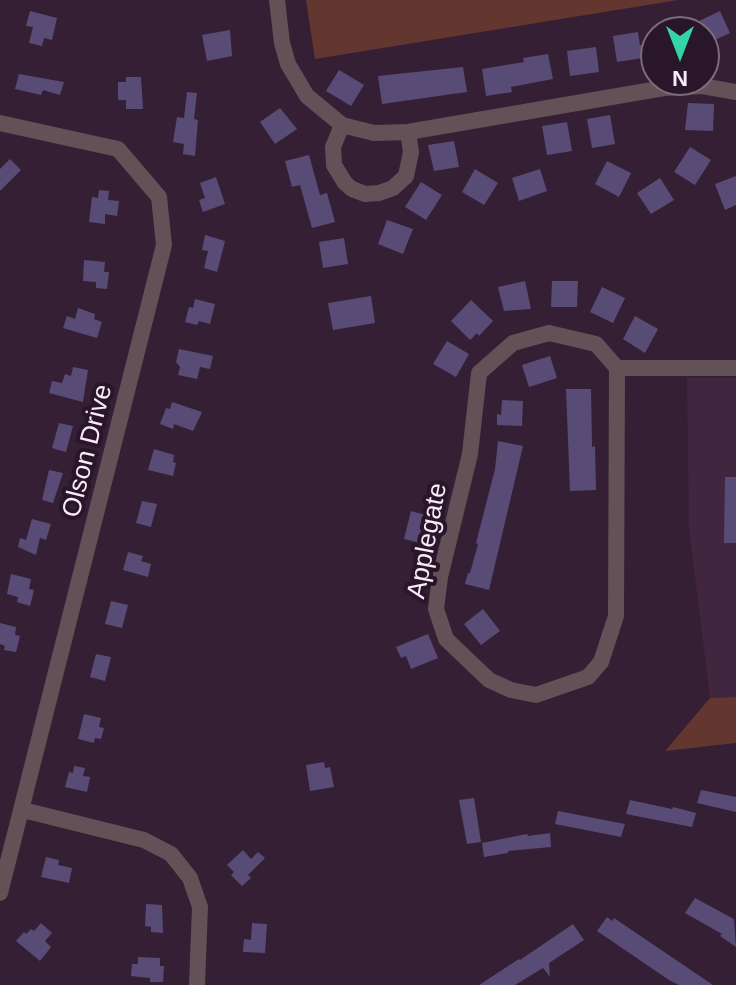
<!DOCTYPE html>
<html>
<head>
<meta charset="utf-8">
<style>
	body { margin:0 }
	#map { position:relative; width:736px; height:985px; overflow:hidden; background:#351f34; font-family:Arial,sans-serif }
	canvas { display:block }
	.north { position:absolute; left:640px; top:16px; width:80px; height:80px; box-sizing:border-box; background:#2a162a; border:2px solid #7d6b7c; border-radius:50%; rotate:180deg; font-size:22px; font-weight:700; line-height:32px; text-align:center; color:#f9ebf8 }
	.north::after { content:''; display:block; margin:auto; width:28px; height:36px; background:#35d4a7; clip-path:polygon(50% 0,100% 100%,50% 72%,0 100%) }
</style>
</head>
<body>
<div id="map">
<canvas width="736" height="985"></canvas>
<div class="north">N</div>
</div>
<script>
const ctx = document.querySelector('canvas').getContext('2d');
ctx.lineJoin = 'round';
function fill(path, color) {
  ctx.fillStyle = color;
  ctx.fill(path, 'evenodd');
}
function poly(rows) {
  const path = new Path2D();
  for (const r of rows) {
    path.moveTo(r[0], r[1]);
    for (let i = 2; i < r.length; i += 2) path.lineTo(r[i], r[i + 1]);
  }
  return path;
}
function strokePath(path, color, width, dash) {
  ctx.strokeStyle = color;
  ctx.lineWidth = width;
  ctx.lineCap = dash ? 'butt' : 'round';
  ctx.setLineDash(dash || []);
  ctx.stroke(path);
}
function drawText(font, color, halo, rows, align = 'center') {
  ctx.font = font + ' Arial,sans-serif';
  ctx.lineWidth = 8;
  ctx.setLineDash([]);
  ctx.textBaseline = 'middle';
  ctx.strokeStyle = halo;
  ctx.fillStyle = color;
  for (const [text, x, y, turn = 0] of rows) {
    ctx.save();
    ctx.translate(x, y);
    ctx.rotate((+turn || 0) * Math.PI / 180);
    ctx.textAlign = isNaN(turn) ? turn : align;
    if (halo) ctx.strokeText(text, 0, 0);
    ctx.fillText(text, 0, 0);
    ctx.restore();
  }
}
const built = poly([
	[687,378,736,378,736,697,710,698,689,528]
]);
const green = poly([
	[306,0,678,0,315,59],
	[736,697,736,743,665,751,710,698]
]);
const building = poly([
	[30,11,57,18,52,40,44,38,42,46,29,43,33,27,26,26],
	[720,11,730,33,704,45,704,32,697,32,693,24],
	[230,30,232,56,207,61,202,35],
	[638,32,640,45,656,43,656,56,617,62,613,36],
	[596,47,599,72,570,76,567,51],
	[548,54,553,79,511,87,512,92,486,96,482,69,524,62,523,58],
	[463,67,467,92,382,104,378,76],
	[339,70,364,85,351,106,326,91],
	[19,74,64,82,60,95,43,90,41,95,15,89],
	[126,77,141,77,143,109,126,109,126,100,118,100,118,82,126,82],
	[187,92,197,93,194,119,198,120,195,156,183,154,184,144,173,142,177,117,184,118],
	[688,103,714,104,713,131,685,130],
	[280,108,297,129,275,144,260,122],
	[610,115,615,144,592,148,587,119],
	[567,122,572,151,547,155,542,126],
	[454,141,459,167,434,171,428,145],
	[690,147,711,160,695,185,674,172],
	[309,155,320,195,327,193,335,222,312,228,300,185,292,187,285,161],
	[10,159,21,170,0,191,0,169],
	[607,161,631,173,619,197,595,184],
	[475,169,498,183,484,205,462,192],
	[540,169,547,191,519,201,512,178],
	[736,176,736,205,725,210,715,184],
	[216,177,225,204,203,212,199,200,205,198,200,183],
	[660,178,674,200,651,214,637,193],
	[421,182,442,195,426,220,405,207],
	[99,190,109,191,108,200,119,201,117,216,105,214,105,224,89,222,92,197,98,198],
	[387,220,413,229,403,254,378,244],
	[205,235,225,241,217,272,204,268,208,251,202,250],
	[344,238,348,264,323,268,319,242],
	[84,260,105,262,104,272,109,272,107,289,96,288,96,282,83,281],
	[525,281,531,309,504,311,498,287],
	[552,281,578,281,577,307,551,307],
	[602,287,625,298,613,323,590,312],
	[371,296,375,323,333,330,328,303],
	[195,299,215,304,210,324,199,321,197,325,185,322,189,307,193,308],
	[471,300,493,321,479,336,477,333,470,340,451,321],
	[78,308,95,314,94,319,102,322,97,338,63,328,67,316,75,319],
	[635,316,658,329,645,353,623,339],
	[447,341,469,354,456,377,433,364],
	[179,349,213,356,210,369,200,367,197,379,178,375,180,367,176,362],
	[550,356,557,378,529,387,522,365],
	[73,367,88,370,83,402,49,393,52,381,62,383,65,374,71,376],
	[566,389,591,389,592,447,595,446,596,490,570,491],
	[502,400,523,401,522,426,497,425,497,414,501,415],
	[172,402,202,412,193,431,174,424,173,429,160,424,166,408,170,409],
	[59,423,73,426,66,452,52,448],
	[498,441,523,446,489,590,465,584,468,573,470,573,478,544,476,543,495,469],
	[154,449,174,455,173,462,176,463,173,476,148,470],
	[49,470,63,473,53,503,42,500],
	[725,477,736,477,736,543,724,543],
	[142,501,157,504,151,527,136,523],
	[411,511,437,518,428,545,404,539],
	[32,519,51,524,46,540,40,538,36,555,18,547,20,538,26,540],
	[128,552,143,556,141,561,151,564,148,577,123,570],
	[11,574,31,579,29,589,34,590,30,606,17,602,18,597,7,594],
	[111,601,128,605,122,628,105,624],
	[483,609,500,631,481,645,464,624],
	[0,623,16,627,15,635,20,636,16,652,4,650,5,646,0,644],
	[428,634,438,658,411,669,406,656,401,658,396,647],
	[96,654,111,657,105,681,90,677],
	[84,714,101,718,99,727,104,728,101,739,95,738,94,743,78,739],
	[324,762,325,768,330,767,334,787,310,791,306,765],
	[74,766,85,768,83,776,90,777,87,792,65,787,69,772,73,773],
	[701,790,736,797,736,812,697,803],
	[474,798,481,842,467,844,459,800],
	[630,800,672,809,673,807,696,813,692,827,626,814],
	[558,811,625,824,621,837,555,824],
	[550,833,551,847,508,851,508,853,484,857,482,843,527,834,528,836],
	[243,850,251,859,258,852,265,858,248,875,251,878,242,886,231,875,234,872,227,865],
	[46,857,59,860,58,865,72,868,69,883,41,877],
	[695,898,734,919,736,947,720,936,722,934,685,913],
	[146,904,162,905,163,933,151,932,151,927,145,926],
	[607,917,612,921,614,918,713,985,679,985,669,980,597,931],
	[41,923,52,933,45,941,51,947,40,961,16,941,24,932,26,934,31,929,34,931],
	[252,923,267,924,265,953,243,952,244,939,251,940],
	[573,924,584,940,549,963,550,977,543,968,515,985,479,985,519,959,520,960],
	[138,957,160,958,160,966,164,966,163,982,150,982,150,978,131,976,132,964,138,964]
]);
const minor = poly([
	[277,0,282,43,288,64,307,96,342,125,374,133,408,132,664,88,702,86,736,92],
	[0,123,118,149,159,197,164,245,0,893],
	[342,125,333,147,334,165,345,183,352,189,365,194,379,193,393,188,406,176,411,152,408,132],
	[549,333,596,344,617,368,616,616,601,662,588,677,536,695,511,690,489,680,446,639,436,609,440,577,470,454,479,373,513,343,549,333],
	[617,368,736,368],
	[23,810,144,840,171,854,190,878,200,907,197,985]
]);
const streetNames = [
	["Olson Drive",88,451,-76],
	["Applegate",428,541,-79]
];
fill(built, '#412640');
fill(green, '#63372f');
fill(building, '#584c76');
strokePath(minor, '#625257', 16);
drawText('26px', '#f9ebf8', '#2a162a', streetNames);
</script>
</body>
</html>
